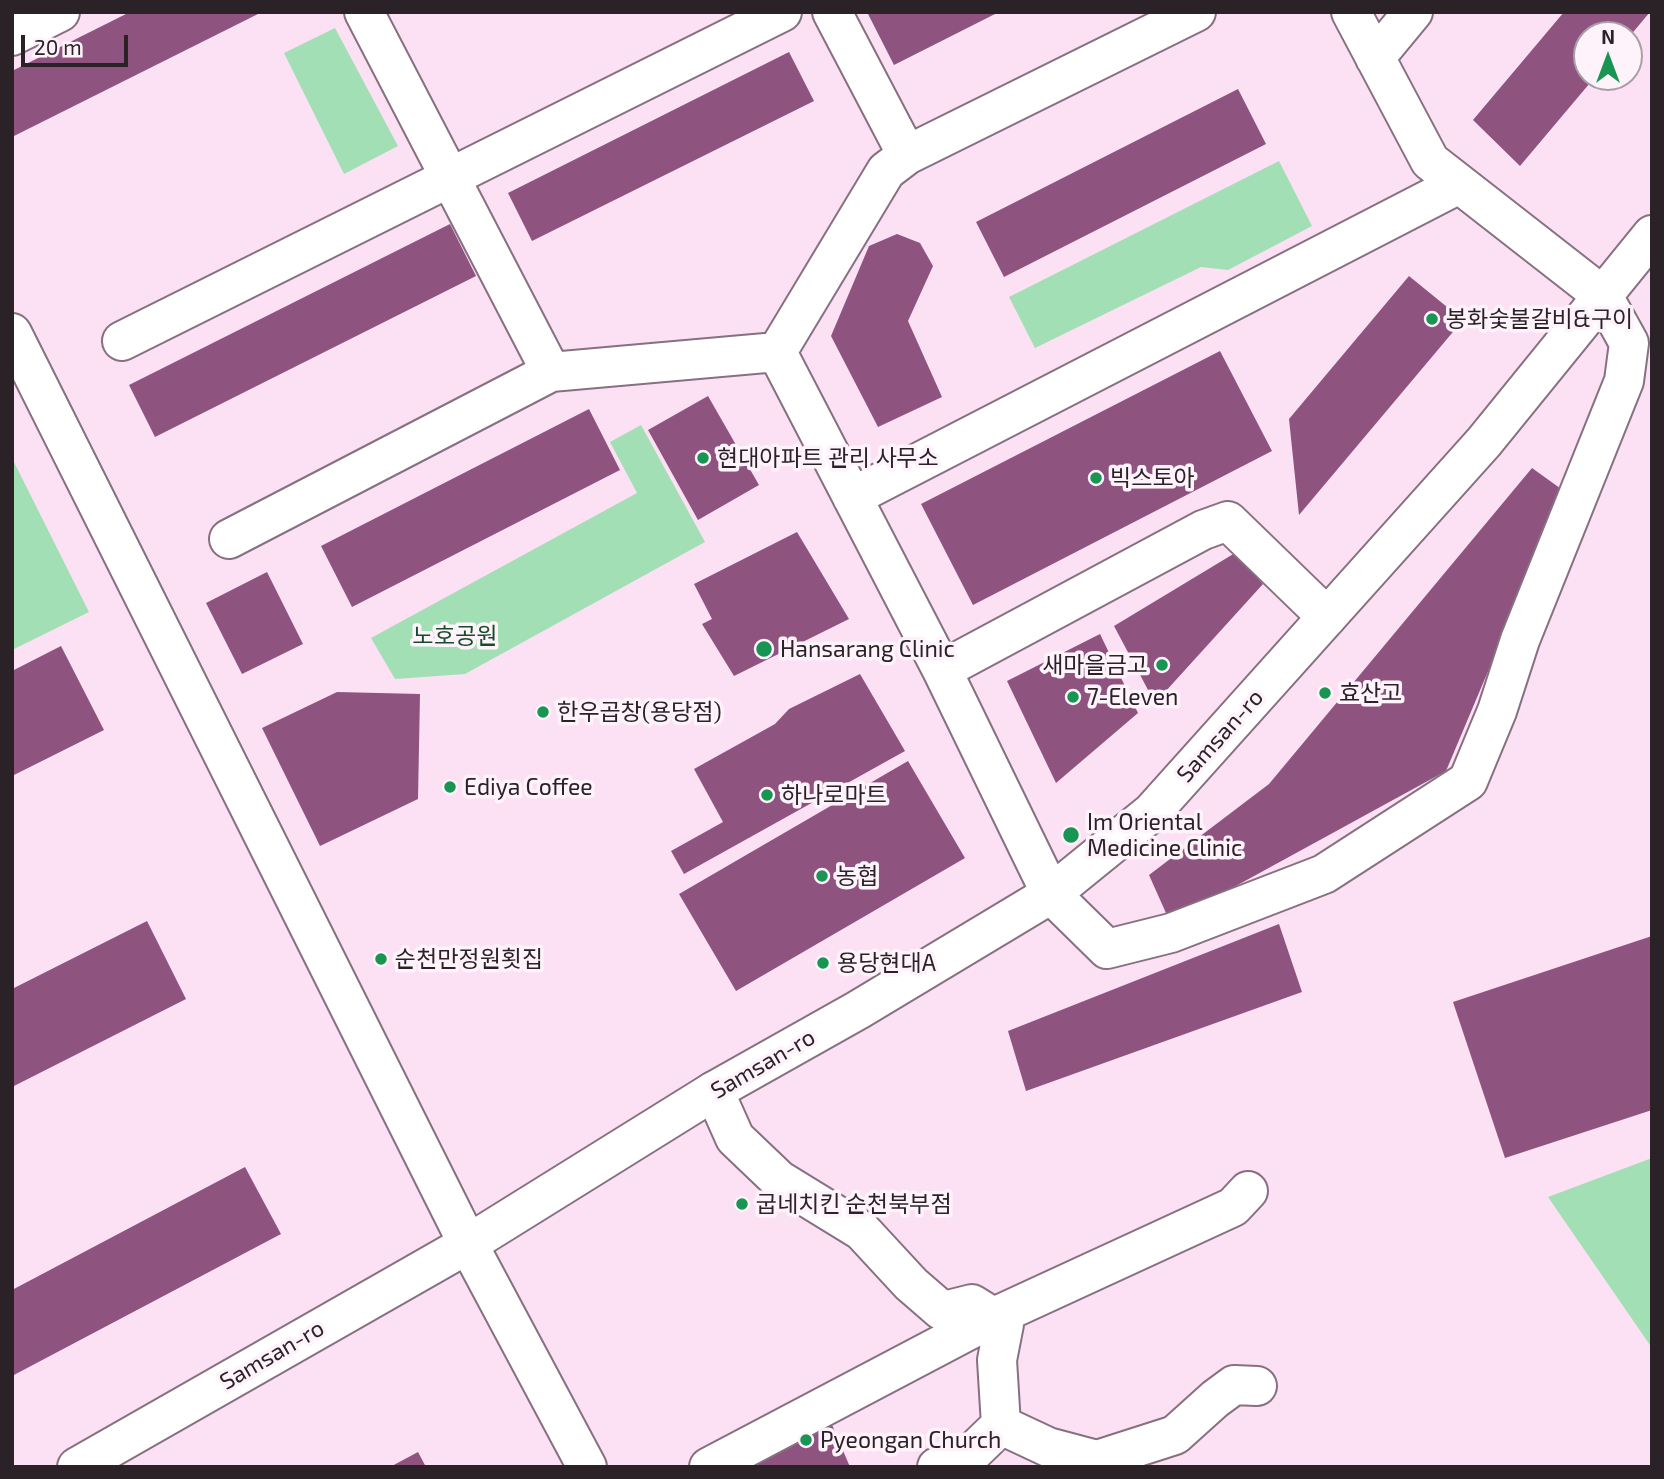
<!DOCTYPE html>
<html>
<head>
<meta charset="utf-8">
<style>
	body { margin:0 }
	#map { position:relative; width:1664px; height:1479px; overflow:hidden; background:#fbe1f3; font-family:"Exo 2",sans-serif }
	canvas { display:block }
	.frame { position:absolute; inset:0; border:14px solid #2b2228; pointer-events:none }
	.north { position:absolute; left:1573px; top:21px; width:70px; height:70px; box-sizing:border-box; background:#fef3fa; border:2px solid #aa9fa6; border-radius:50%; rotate:0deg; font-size:19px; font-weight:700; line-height:28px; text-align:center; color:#2b2228 }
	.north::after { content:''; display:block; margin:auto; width:24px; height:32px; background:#189552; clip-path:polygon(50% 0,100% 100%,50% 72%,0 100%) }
	.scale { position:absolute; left:21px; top:35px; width:107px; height:32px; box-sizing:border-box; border:4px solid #2b2228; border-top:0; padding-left:9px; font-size:21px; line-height:24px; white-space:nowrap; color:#2b2228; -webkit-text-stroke:5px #fef3fa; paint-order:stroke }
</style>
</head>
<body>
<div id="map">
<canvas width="1664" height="1479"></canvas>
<div class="frame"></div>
<div class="north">N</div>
<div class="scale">20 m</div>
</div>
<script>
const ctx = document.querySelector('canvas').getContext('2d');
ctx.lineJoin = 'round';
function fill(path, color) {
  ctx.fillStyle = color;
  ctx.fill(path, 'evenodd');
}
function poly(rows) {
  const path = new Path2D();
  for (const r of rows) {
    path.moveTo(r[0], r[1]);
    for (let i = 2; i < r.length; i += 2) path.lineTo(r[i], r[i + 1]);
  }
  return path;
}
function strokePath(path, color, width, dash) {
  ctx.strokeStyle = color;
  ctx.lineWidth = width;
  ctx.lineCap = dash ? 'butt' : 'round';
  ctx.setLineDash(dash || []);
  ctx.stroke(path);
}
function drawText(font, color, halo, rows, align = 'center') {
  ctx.font = font + ' "Exo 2","Noto Sans KR",sans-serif';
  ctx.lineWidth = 7;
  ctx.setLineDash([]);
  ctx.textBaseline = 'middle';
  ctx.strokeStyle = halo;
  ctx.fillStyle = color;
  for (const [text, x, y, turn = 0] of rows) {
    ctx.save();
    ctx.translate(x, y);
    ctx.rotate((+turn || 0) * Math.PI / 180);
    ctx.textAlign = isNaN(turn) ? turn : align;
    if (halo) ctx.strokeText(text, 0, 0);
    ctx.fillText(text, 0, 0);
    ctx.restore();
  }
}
const green = poly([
	[335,28,398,146,344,174,284,53],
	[1279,161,1312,226,1228,270,1201,267,1035,348,1009,297],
	[641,425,705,542,465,674,395,679,371,638,637,493,610,442],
	[12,458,89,612,12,650],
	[1652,1158,1652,1348,1548,1197]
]);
const building = poly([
	[130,12,262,12,12,137,12,71],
	[867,12,999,12,894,65],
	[1564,12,1650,12,1629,37,1629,35,1587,35,1587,77,1595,77,1520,166,1473,120],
	[789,52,814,101,532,241,508,193],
	[1238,89,1266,144,1004,277,976,222],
	[450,224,476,276,155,437,129,385],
	[897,234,920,243,933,266,908,321,942,397,878,427,831,336,869,246],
	[1409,276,1463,320,1299,515,1289,419],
	[1220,351,1272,451,973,605,921,504],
	[708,396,759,485,698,520,648,430],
	[589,409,620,470,352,607,321,546],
	[1532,468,1564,491,1446,771,1170,922,1149,875,1269,784],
	[797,532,849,619,734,676,702,624,712,619,694,584],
	[1235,553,1263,584,1155,703,1114,626],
	[267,572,303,644,242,674,206,603],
	[1100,634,1138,713,1056,783,1007,681],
	[61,646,104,730,12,776,12,671],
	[860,674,905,751,684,874,671,851,723,822,694,769,775,724,789,709],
	[337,692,420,694,418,799,320,846,262,728],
	[908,761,965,858,736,991,679,894],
	[147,921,186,999,12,1087,12,989],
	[1279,924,1302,992,1026,1091,1008,1031],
	[1652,936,1652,1110,1505,1158,1453,1002],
	[245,1167,281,1234,12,1376,12,1290],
	[827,1413,850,1467,719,1467],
	[418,1452,426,1467,390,1467]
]);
const minor = poly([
	[364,12,551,372],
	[832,12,907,155],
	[1196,12,907,155,886,171,777,352,942,670,1051,894,1107,949,1171,933,1324,874,1468,781,1497,711,1520,640,1624,381,1629,343,1603,296,1430,161,1351,12],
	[12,36,60,12],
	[1375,58,1413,12],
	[12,333,468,1244,587,1467],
	[122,341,782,12],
	[852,497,1459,184],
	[229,539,551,372,777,352],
	[942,670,1203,530,1228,521,1327,617],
	[714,1091,735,1138,779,1180,862,1231,911,1284,941,1310,948,1310,972,1304,1004,1324,997,1360,1001,1425,1048,1447,1097,1460,1175,1435,1215,1399,1234,1385,1257,1386],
	[709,1467,994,1317,1233,1207,1248,1191],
	[937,1467,970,1455,1001,1425]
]);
const major = poly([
	[77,1467,468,1244,714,1091,858,1010,1051,894,1152,812,1484,442,1652,235]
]);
const markers = [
	[1432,319,7,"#189552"],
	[703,458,7,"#189552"],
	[1096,478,7,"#189552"],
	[764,649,9,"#189552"],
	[1162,665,7,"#189552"],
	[1325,693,7,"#189552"],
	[1073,697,7,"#189552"],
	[543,712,7,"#189552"],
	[450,787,7,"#189552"],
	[767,795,7,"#189552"],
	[1071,835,9,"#189552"],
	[822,876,7,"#189552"],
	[381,959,7,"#189552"],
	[823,963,7,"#189552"],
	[742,1204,7,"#189552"],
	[806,1440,7,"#189552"]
];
const poiNames = [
	["봉화숯불갈비&구이",1446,319],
	["현대아파트 관리 사무소",717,458],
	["빅스토아",1110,478],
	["Hansarang Clinic",780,649],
	["새마을금고",1148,665,"right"],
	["효산고",1339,693],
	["7-Eleven",1087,697],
	["한우곱창(용당점)",557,712],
	["Ediya Coffee",464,787],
	["하나로마트",781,795],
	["Im Oriental",1087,822],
	["Medicine Clinic",1087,848],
	["농협",836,876],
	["순천만정원횟집",395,959],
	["용당현대A",837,963],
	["굽네치킨 순천북부점",756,1204],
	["Pyeongan Church",820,1440]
];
const parkNames = [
	["노호공원",455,636]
];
const streetNames = [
	["Samsan-ro",1220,736,-48],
	["Samsan-ro",763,1064,-30],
	["Samsan-ro",272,1355,-30]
];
fill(green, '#a3dfb4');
fill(building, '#8f5380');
strokePath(minor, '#877080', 42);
strokePath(major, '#877080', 42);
strokePath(minor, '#fff', 38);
strokePath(major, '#fff', 38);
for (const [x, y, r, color] of markers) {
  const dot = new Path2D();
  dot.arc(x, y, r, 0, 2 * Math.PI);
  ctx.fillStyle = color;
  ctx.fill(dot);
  strokePath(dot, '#fef3fa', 2.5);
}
drawText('23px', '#2b2228', '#fef3fa', poiNames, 'left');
drawText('23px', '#174b2b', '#fef3fa', parkNames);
drawText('23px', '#2b2228', '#fef3fa', streetNames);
</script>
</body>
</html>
